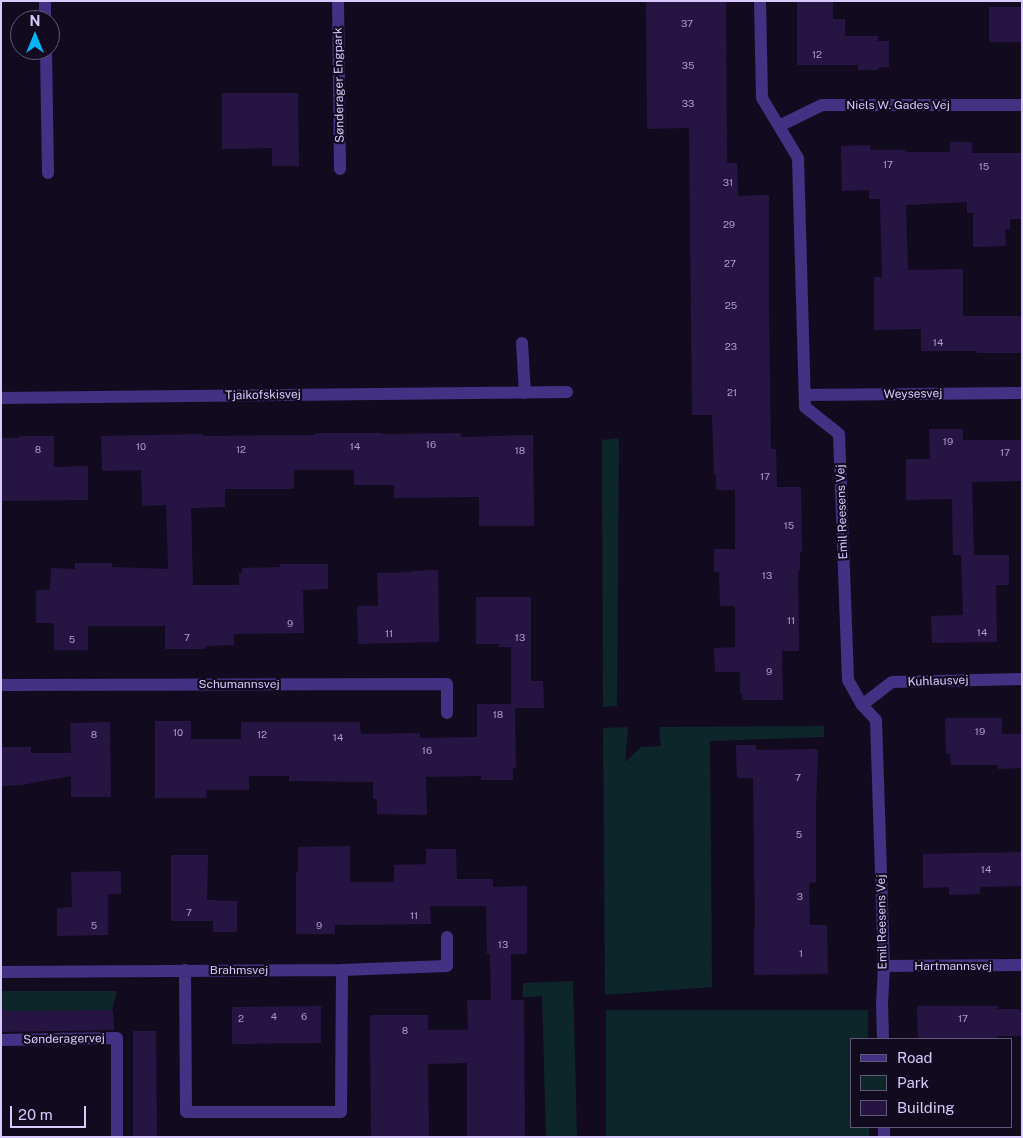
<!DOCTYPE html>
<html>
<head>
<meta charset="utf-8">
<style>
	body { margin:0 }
	#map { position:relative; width:1023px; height:1138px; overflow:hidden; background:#120b20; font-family:"Public Sans",sans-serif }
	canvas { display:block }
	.frame { position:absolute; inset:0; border:2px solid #d8c9ff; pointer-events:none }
	.legend { position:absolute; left:850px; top:1038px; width:162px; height:90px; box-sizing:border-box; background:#120b20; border:1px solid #615779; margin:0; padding:6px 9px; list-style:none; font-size:15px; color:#d8c9ff }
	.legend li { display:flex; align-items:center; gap:10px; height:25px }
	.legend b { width:25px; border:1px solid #615779 }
	.north { position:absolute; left:10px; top:10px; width:50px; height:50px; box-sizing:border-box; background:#120b20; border:1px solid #615779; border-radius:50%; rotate:0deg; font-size:14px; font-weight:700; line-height:20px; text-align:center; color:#d8c9ff }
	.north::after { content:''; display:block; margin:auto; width:18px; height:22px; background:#00b5f4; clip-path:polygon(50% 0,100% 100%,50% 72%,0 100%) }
	.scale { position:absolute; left:10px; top:1106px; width:76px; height:22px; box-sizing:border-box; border:2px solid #d8c9ff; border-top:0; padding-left:6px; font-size:15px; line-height:18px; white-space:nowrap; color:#d8c9ff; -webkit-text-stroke:4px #120b20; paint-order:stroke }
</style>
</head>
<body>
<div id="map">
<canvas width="1023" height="1138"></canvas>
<div class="frame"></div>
<ul class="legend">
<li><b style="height:6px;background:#423283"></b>Road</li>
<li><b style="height:14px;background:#0d262a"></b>Park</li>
<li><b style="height:14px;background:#261542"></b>Building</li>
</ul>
<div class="north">N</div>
<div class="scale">20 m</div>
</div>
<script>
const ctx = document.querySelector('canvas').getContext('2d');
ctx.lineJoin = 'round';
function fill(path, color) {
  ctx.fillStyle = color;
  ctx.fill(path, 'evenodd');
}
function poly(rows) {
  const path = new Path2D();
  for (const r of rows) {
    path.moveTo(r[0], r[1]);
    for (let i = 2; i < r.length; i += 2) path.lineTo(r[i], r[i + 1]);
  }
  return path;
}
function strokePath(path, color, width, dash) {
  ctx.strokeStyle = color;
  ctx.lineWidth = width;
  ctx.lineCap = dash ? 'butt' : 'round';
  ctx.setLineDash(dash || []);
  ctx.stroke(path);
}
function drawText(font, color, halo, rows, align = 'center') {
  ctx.font = font + ' "Public Sans",sans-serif';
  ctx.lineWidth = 4.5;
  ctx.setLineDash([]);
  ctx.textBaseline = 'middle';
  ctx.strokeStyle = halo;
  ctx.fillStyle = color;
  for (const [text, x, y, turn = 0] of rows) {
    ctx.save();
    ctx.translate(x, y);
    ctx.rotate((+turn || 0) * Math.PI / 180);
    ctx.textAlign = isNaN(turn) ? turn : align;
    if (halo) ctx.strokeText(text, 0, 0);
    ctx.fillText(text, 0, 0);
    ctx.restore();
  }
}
const green = poly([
	[619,438,617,706,603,707,602,440],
	[824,726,824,737,710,741,712,987,605,995,603,728,628,727,625,762,641,747,661,746,659,727],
	[573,981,577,1137,546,1137,542,996,523,997,523,983],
	[1,991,117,991,112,1011,1,1011],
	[606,1010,868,1010,868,1039,852,1039,852,1127,869,1127,869,1137,606,1137]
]);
const building = poly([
	[646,1,726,1,727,163,737,163,738,196,769,195,769,319,771,449,776,449,777,487,801,487,802,552,800,552,800,571,798,571,799,651,782,651,783,700,742,700,742,694,740,694,740,672,715,672,714,648,735,647,735,606,720,606,719,572,714,572,714,549,735,549,735,490,716,490,716,474,714,474,712,415,692,415,689,128,647,129],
	[797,1,833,1,833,19,845,19,845,36,878,36,878,41,889,41,889,67,878,68,878,70,858,70,858,65,797,65],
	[989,7,1022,7,1022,42,989,42],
	[222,93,298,93,299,166,272,166,272,148,222,149],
	[950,142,972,142,972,153,1022,153,1022,219,1010,219,1010,229,1005,229,1006,246,973,247,973,213,967,213,967,202,906,205,908,270,963,269,963,316,1022,316,1022,353,977,353,977,351,921,351,921,329,874,330,874,277,882,277,880,199,869,199,869,190,842,191,841,146,870,145,870,150,905,150,905,152,950,152],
	[929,429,963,429,963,440,1022,440,1022,481,972,482,974,555,1009,555,1009,585,996,585,997,642,932,643,931,616,963,615,961,555,953,555,952,499,906,500,906,459,930,459],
	[315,433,382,433,382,434,461,433,461,437,533,435,534,526,479,526,479,497,394,498,394,485,354,485,354,470,294,470,294,489,225,489,225,507,191,508,193,585,239,585,239,573,242,573,242,568,280,567,280,564,328,564,328,589,303,590,304,633,234,634,234,645,206,646,206,649,165,649,165,626,88,626,88,650,54,650,54,623,36,623,36,590,50,590,51,568,75,569,75,563,112,563,112,567,168,569,166,505,142,506,141,470,102,471,101,436,202,434,202,436,315,435],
	[19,436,54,436,54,467,88,466,88,500,1,501,1,438,19,438],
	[438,570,439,642,358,644,357,606,378,606,377,573,412,572,412,571],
	[476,597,531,597,531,681,543,681,544,708,515,708,516,768,513,768,513,780,481,780,481,776,426,777,427,815,377,814,377,799,373,799,373,782,289,781,289,776,249,776,249,790,206,790,206,798,155,798,155,721,191,721,191,739,241,739,241,722,360,722,361,734,420,733,420,738,477,737,477,704,511,704,511,647,499,647,499,644,476,644],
	[945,718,1002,718,1002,734,1022,734,1022,768,998,769,998,765,951,765,950,754,946,754],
	[110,722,111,797,71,797,71,776,21,785,1,786,1,747,31,747,31,753,71,753,70,723],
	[736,745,756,745,756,750,818,749,816,808,816,882,809,883,810,925,827,925,828,974,754,975,754,926,755,926,753,778,737,778],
	[350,846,350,882,394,882,394,865,426,864,426,849,456,849,457,879,493,879,493,887,527,886,527,954,511,954,511,1000,524,1000,525,1137,467,1137,467,1063,428,1064,429,1137,371,1137,370,1015,428,1015,428,1030,468,1030,467,1000,491,1000,490,954,487,954,486,906,430,906,431,924,335,925,335,934,296,934,296,872,298,872,298,847],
	[1022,852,1022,886,980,887,980,894,949,895,949,887,923,888,923,854],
	[171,855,208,855,207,900,237,901,237,932,213,932,213,921,171,921],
	[121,871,121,894,108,894,108,935,57,936,57,908,72,907,71,872],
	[321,1006,321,1043,232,1044,232,1007],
	[917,1006,998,1006,998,1009,1020,1009,1020,1012,1022,1012,1022,1035,1021,1036,998,1036,998,1039,918,1039],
	[113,1010,114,1030,1,1032,1,1011],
	[133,1031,156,1031,157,1137,133,1137]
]);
const minor = poly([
	[45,1,45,20],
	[338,1,340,169],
	[760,1,762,98,798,158,805,407,839,434,848,680,862,705,876,720,884,966,882,1004,883,1039],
	[46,50,48,173],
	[779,126,822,105,1022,105],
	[522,343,525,393],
	[805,395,1022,393],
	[1,398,567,392],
	[1,685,447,684,447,713],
	[862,705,892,682,1022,679],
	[884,966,1022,965],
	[185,970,186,1112,341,1112,342,970],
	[1,972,342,970,447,966,447,937],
	[1,1040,117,1038,117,1137],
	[884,1127,884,1137]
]);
const numberNames = [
	["37",687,24],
	["12",817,55],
	["35",688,66],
	["33",688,104],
	["17",888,165],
	["15",984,167],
	["31",728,183],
	["29",729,225],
	["27",730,264],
	["25",731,306],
	["14",938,343],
	["23",731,347],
	["21",732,393],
	["19",948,442],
	["16",431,445],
	["10",141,447],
	["14",355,447],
	["8",38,450],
	["12",241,450],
	["18",520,451],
	["17",1005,453],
	["17",765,477],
	["15",789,526],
	["13",767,576],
	["11",791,621],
	["9",290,624],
	["14",982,633],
	["11",389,634],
	["7",187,638],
	["13",520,638],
	["5",72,640],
	["9",769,672],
	["18",498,715],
	["19",980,732],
	["10",178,733],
	["8",94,735],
	["12",262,735],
	["14",338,738],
	["16",427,751],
	["7",798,778],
	["5",799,835],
	["14",986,870],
	["3",800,897],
	["7",189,913],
	["11",414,916],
	["5",94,926],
	["9",319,926],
	["13",503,945],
	["1",801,954],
	["4",274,1017],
	["6",304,1017],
	["2",241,1019],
	["17",963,1019],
	["8",405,1031]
];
const streetNames = [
	["Sønderager Engpark",339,85,-91],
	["Niels W. Gades Vej",898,105],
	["Weysesvej",913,394,-1],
	["Tjaikofskisvej",263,395,-1],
	["Emil Reesens Vej",842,512,-92],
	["Kuhlausvej",938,681,-2],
	["Schumannsvej",239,684],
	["Emil Reesens Vej",882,922,-91],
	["Hartmannsvej",953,966],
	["Brahmsvej",239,970],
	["Sønderagervej",64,1039,-1]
];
fill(green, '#0d262a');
fill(building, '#261542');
strokePath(minor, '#423283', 12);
drawText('10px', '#ac9cd0', null, numberNames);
drawText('12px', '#d8c9ff', '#120b20', streetNames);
</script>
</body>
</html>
